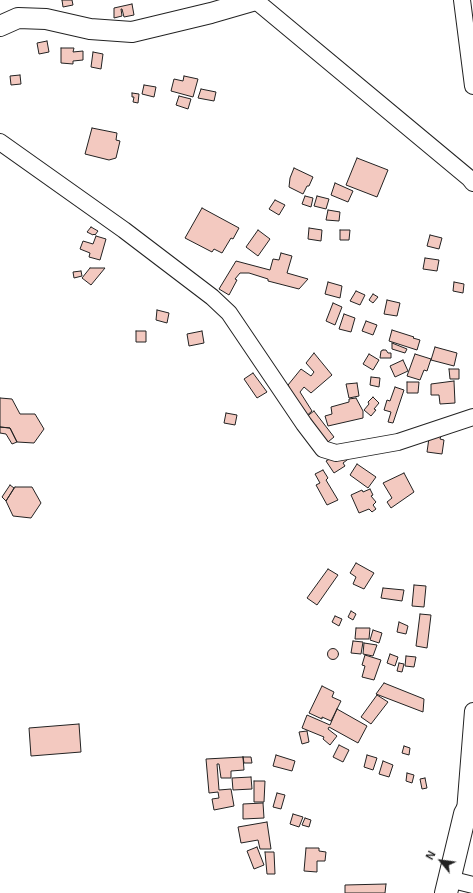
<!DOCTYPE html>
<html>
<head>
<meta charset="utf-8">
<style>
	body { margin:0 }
	#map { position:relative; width:473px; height:893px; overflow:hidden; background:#fff; font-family:Helvetica,sans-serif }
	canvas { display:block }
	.north { position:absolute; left:421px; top:841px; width:40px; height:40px; -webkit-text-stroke:3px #fff; paint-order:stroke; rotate:299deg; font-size:11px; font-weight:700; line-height:16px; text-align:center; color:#222 }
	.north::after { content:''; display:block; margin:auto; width:14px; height:18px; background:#222; clip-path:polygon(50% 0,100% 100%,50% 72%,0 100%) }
</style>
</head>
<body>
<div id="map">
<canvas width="473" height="893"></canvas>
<div class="north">N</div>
</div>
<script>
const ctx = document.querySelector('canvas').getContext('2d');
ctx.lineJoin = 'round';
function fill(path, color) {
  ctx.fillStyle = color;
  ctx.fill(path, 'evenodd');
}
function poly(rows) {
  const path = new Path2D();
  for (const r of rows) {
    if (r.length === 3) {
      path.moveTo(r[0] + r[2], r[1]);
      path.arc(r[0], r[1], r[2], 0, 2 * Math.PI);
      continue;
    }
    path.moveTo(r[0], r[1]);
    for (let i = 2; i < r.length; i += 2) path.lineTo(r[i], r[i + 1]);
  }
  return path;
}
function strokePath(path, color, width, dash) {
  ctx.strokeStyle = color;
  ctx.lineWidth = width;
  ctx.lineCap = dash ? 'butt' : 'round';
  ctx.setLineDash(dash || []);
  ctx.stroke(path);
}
const building = poly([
	[62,0,72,0,73,5,63,7,62,0],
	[132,4,134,15,124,17,122,9,121,9,122,16,114,18,114,8,132,4],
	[47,41,49,52,39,54,37,43,47,41],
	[61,48,74,48,73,52,83,51,83,60,73,61,73,64,61,63,61,48],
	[93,52,103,54,101,69,91,67,93,52],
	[20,75,21,84,11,85,10,76,20,75],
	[184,76,198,79,193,97,171,91,174,79,183,81,184,76],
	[144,85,156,87,154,97,142,94,144,85],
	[201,89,216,92,214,101,198,98,201,89],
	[132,93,139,94,138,103,133,102,134,97,132,97,132,93],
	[179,96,191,99,188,109,176,105,179,96],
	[92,128,117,133,116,140,120,141,116,158,109,160,85,154,92,128],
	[357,158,388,170,377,197,346,185,357,158],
	[294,168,313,177,309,186,307,186,303,194,289,187,290,178,294,168],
	[335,183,353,191,348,202,331,195,335,183],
	[305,196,313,198,311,207,302,204,305,196],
	[317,196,329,199,326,209,314,206,317,196],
	[275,200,285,205,279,215,269,209,275,200],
	[202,208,239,228,233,239,231,238,222,253,214,249,212,252,185,238,202,208],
	[328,210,340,212,339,221,326,220,328,210],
	[91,227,98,231,95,235,94,234,93,235,87,232,91,227],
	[309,228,322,230,321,241,308,239,309,228],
	[258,230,270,239,258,256,246,247,258,230],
	[340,230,350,230,349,240,340,240,340,230],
	[430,235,442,238,439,249,427,246,430,235],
	[96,236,106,239,100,260,89,257,90,253,80,249,83,241,93,244,96,236],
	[281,253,292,256,287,273,308,279,299,289,268,281,268,279,249,273,240,273,235,279,237,280,229,295,219,289,236,261,270,270,273,259,279,260,281,253],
	[425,258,439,260,437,271,423,269,425,258],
	[90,268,105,268,91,285,82,278,90,268],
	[81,271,82,276,74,278,73,272,81,271],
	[328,282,342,286,340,298,325,294,328,282],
	[454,282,464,284,463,293,453,291,454,282],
	[356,291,365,295,360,305,350,301,356,291],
	[373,294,378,297,373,303,369,300,373,294],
	[387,300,400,303,397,316,384,314,387,300],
	[333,303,342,307,335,325,326,321,333,303],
	[157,310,169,313,167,323,156,320,157,310],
	[344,314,355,318,351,332,339,329,344,314],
	[366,321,377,325,373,335,362,331,366,321],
	[392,330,414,337,413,338,420,340,417,350,389,341,392,330],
	[136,331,146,331,146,342,136,342,136,331],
	[202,331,204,343,189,346,187,334,202,331],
	[392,343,407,349,405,353,392,349,392,343],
	[435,347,457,353,454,366,431,360,435,347],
	[383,350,386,350,388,353,391,353,391,358,380,358,381,351,383,350],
	[314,353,332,375,311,393,304,387,300,392,312,411,304,418,283,391,289,387,288,385,301,369,311,376,314,372,306,363,314,353],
	[369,354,379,360,373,370,363,364,369,354],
	[415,354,431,359,427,371,424,370,420,380,407,376,415,354],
	[403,360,408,371,395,377,390,366,403,360],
	[449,369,459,369,459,379,450,379,449,369],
	[253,373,267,392,257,398,244,379,253,373],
	[371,377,380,378,379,387,370,385,371,377],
	[454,381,455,403,440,404,439,395,431,395,431,384,454,381],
	[407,382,419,382,418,393,407,393,407,382],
	[357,383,359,396,349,398,346,384,357,383],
	[395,387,404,390,393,423,388,422,391,412,384,410,387,400,390,401,395,387],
	[373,397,379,403,374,409,376,410,371,416,364,410,369,404,368,402,373,397],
	[0,398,12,399,20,414,35,414,44,429,34,443,17,442,10,428,0,427,0,398],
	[356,398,363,411,363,418,328,426,325,416,332,414,331,407,349,402,349,399,356,398],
	[314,411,334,437,323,446,302,420,314,411],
	[226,413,237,415,235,425,224,423,226,413],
	[0,427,10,428,17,442,12,444,6,434,0,433,0,427],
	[441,436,440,439,444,440,442,454,427,452,429,438,441,436],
	[343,452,351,457,343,463,345,466,334,473,326,461,343,452],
	[357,464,376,477,368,488,350,475,357,464],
	[323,470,328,478,326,480,338,500,327,505,316,485,320,483,315,474,323,470],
	[404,473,414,492,391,508,387,502,392,498,383,483,404,473],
	[10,485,14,488,6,501,2,497,10,485],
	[15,487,32,487,41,503,31,518,13,516,6,501,15,487],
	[370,489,373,495,371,496,376,502,373,505,376,509,372,512,369,509,359,513,351,495,362,490,363,492,370,489],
	[356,563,374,573,364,589,353,584,356,577,350,573,356,563],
	[328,569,338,575,317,605,307,598,328,569],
	[414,585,426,586,424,607,412,606,414,585],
	[383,588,404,590,402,601,381,598,383,588],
	[351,611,356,614,353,620,348,617,351,611],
	[420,614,431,615,427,648,416,646,420,614],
	[335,616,342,619,339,626,332,622,335,616],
	[399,622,408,626,406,634,397,632,399,622],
	[356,628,370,628,369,639,355,639,356,628],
	[373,630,382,633,379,643,370,640,373,630],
	[353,641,363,642,361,654,351,653,353,641],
	[364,643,377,645,373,656,363,654,364,643],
	[333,654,5.5],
	[390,654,398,657,395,666,387,663,390,654],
	[365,655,381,660,374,680,362,677,365,666,362,665,365,655],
	[406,656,416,657,414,667,405,666,406,656],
	[399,663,404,664,402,672,397,671,399,663],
	[384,683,424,699,423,712,376,694,384,683],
	[322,686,334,692,332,697,341,701,331,721,322,717,322,719,309,713,322,686],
	[377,695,388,702,371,724,361,717,377,695],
	[337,709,367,726,358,743,329,727,328,729,337,736,330,745,323,739,324,737,302,728,307,715,330,725,337,709],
	[79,724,81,752,31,756,29,728,79,724],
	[307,731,309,742,302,744,299,732,307,731],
	[339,745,349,750,343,762,333,757,339,745],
	[404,746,410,748,409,755,402,753,404,746],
	[276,755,295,761,292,771,273,766,276,755],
	[367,755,377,758,373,770,364,767,367,755],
	[243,757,244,770,231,771,231,778,221,778,219,764,217,764,219,790,231,789,234,806,214,810,212,799,219,798,218,792,209,793,206,759,243,757],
	[243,757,251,757,252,763,244,763,243,757],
	[383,761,393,765,389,777,379,774,383,761],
	[407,773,414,775,412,783,406,781,407,773],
	[251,777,252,789,233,790,232,778,251,777],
	[425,778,427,788,422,789,420,779,425,778],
	[254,781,265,781,264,802,254,802,254,781],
	[277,793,285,795,281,809,273,807,277,793],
	[263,803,264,818,243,819,243,804,263,803],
	[293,814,303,817,299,827,290,824,293,814],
	[305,818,311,820,309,827,302,825,305,818],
	[267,822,271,849,260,849,258,840,241,843,238,827,267,822],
	[257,847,264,865,254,869,247,851,257,847],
	[306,848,319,848,319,851,326,852,325,861,317,861,317,872,304,871,306,848],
	[265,852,274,852,275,874,267,874,265,852],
	[386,884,385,893,345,893,345,885,386,884]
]);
const minor = poly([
	[255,0,469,178,473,183],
	[462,0,473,86],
	[0,142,124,230,212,297,229,313,304,424,323,449,336,453,398,442,473,417],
	[465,812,473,711],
	[449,879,473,885]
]);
const tertiary = poly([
	[0,26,18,18,46,19,90,29,132,32,211,13,256,0]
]);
const secondary = poly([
	[446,893,465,814,473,800]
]);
fill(building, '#f3c9c0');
strokePath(building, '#222', 1);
strokePath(minor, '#222', 18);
strokePath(tertiary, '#222', 22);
strokePath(secondary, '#222', 24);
strokePath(minor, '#fff', 16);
strokePath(tertiary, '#fff', 20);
strokePath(secondary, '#fff', 22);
</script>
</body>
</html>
